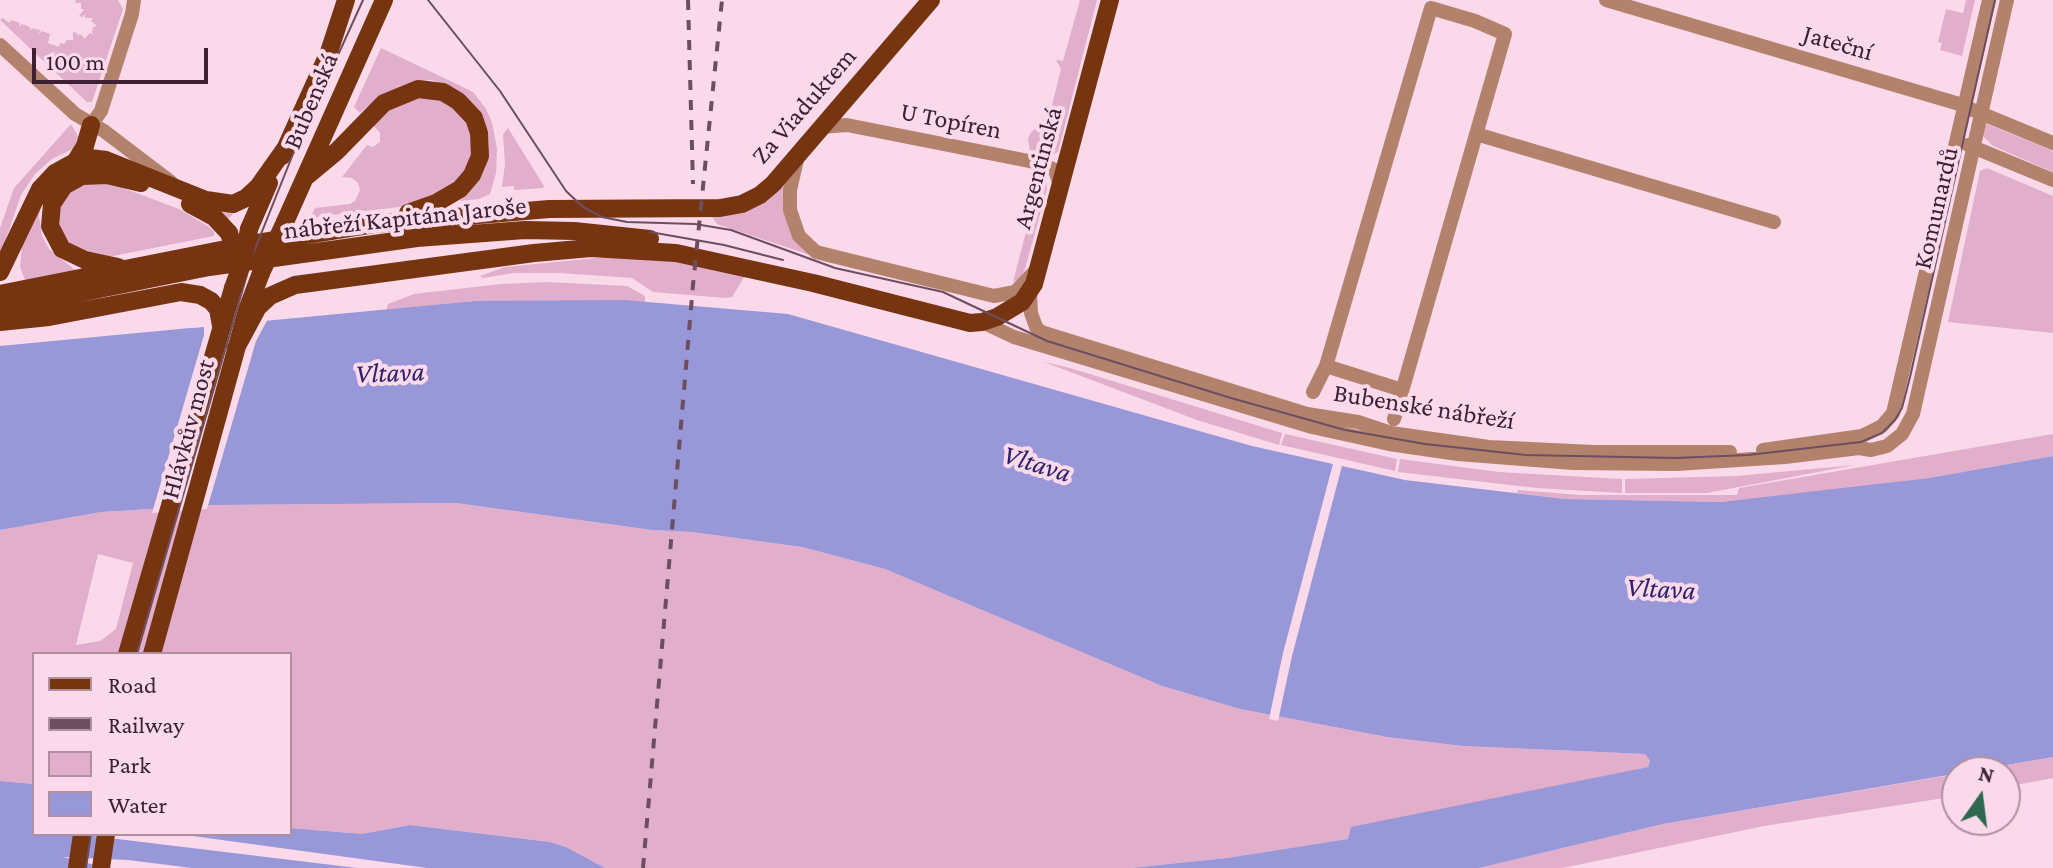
<!DOCTYPE html>
<html>
<head>
<meta charset="utf-8">
<style>
  body { margin:0 }
  #map { position:relative; width:2053px; height:868px; overflow:hidden; background:#fad9ea; font-family:"Crimson Pro",serif }
  canvas { display:block }
  .legend { position:absolute; left:32px; top:652px; width:260px; height:184px; box-sizing:border-box; background:#fad9ea; border:2px solid #af8fa0; margin:0; padding:10px 14px; list-style:none; font-size:24px; color:#3e2032 }
  .legend li { display:flex; align-items:center; gap:16px; height:40px }
  .legend b { width:40px; border:2px solid #af8fa0 }
  .north { position:absolute; left:1941px; top:756px; width:80px; height:80px; box-sizing:border-box; background:#fad9ea; border:2px solid #af8fa0; border-radius:50%; rotate:14deg; font-size:22px; font-weight:700; line-height:32px; text-align:center; color:#3e2032 }
  .north::after { content:''; display:block; margin:auto; width:28px; height:36px; background:#2f6851; clip-path:polygon(50% 0,100% 100%,50% 72%,0 100%) }
  .scale { position:absolute; left:32px; top:48px; width:176px; height:36px; box-sizing:border-box; border:4px solid #3e2032; border-top:0; padding-left:10px; font-size:24px; line-height:28px; white-space:nowrap; color:#3e2032; -webkit-text-stroke:6px #fad9ea; paint-order:stroke }
</style>
</head>
<body>
<div id="map">
<canvas width="2053" height="868"></canvas>
<ul class="legend">
<li><b style="height:10px;background:#773411"></b>Road</li>
<li><b style="height:10px;background:#6d4e60"></b>Railway</li>
<li><b style="height:22px;background:#e1afcb"></b>Park</li>
<li><b style="height:22px;background:#9897d8"></b>Water</li>
</ul>
<div class="north">N</div>
<div class="scale">100 m</div>
</div>
<script>
const context = document.querySelector('canvas').getContext('2d');
context.lineJoin = 'round';
function fill(path, color) { context.fillStyle = color; context.fill(path, 'evenodd'); }
const shape = rows => new Path2D(rows.map(r => 'M' + r).join(''));
function stroke(path, color, width, dash) { context.strokeStyle = color; context.lineWidth = width; context.lineCap = dash ? 'butt' : 'round'; context.setLineDash(dash || []); context.stroke(path); }
function write(font, color, halo, rows, align = 'center') {
  context.font = font + ' "Crimson Pro",serif'; context.lineWidth = 8; context.setLineDash([]); context.textBaseline = 'middle'; context.strokeStyle = halo; context.fillStyle = color; for (const [text, x, y, turn = 0] of rows) {
    context.save(); context.translate(x, y); context.rotate((+turn || 0) * Math.PI / 180); context.textAlign = isNaN(turn) ? turn : align; if (halo) context.strokeText(text, 0, 0); context.fillText(text, 0, 0); context.restore();
  }
}
fill(shape([
  [76,0,118,0,123,9,92,102,87,102,0,20,3,18,9,23,11,20,20,23,19,27,22,24,30,27,30,31,32,28,40,30,39,34,42,31,50,34,48,43,59,47,60,43,64,44,67,40,73,40,73,32,77,33,78,37,79,34,83,36,84,39,90,33,94,35,92,32,93,27,97,26,91,21,93,18,85,18,85,14,83,17,79,16,84,9,81,9,81,3,75,3],
  [1080,0,1097,0,1058,152,1046,158,1040,152,1030,150,1028,139,1030,134,1050,113,1061,69,1056,60,1063,61],
  [1966,0,1975,0,1962,56,1940,50,1942,43,1938,42,1946,9,1963,13],
  [381,48,465,88,474,93,486,109,492,122,497,149,496,173,490,194,479,199,460,201,482,175,489,144,482,115,464,94,445,84,431,80,413,82,377,99,360,113,354,107],
  [413,98,437,98,461,113,470,128,472,156,464,174,446,189,407,206,310,218,315,208,350,204,355,201,360,190,358,183,352,178,342,177,367,145,373,147,380,142,380,133,373,125,391,109],
  [71,124,79,138,75,148,52,159,35,174,21,195,0,256,0,228,14,188],
  [1987,124,2053,151,2053,172,1993,146,1981,134,1983,126],
  [508,128,544,186,543,188,514,190,514,186,502,187,505,164,503,134],
  [99,162,113,165,209,205,233,211,233,214,228,219,208,207,120,169,99,164,80,167,59,177,50,186,42,200,39,216,42,236,49,249,75,270,25,280,20,267,22,246,36,206,48,185,70,168],
  [1987,168,2053,196,2053,333,1948,322,1980,171],
  [1041,173,1046,175,1047,189,1025,269,1020,278,1013,282],
  [87,183,110,183,179,209,206,225,214,231,214,236,113,256,101,256,78,249,68,241,59,227,58,219,62,202,72,190],
  [781,186,786,187,813,256,717,224,710,214],
  [607,257,678,261,746,274,732,297,725,298,653,292,632,278,559,273,513,273,483,278,480,276,505,267],
  [547,282,627,286,645,296,645,302,475,301,386,310,388,304,414,294,501,284],
  [1044,362,1070,368,1282,433,1279,445,1197,420],
  [1285,434,1397,459,1395,471,1281,445],
  [2053,434,2053,456,1929,478,1802,494,1721,502,1565,499,1517,493,1518,490,1580,495,1737,495,1739,488],
  [1400,459,1499,472,1622,479,1622,493,1536,488,1398,472],
  [1855,465,1707,493,1625,493,1625,479,1736,476],
  [456,503,652,530,692,532,802,547,885,569,1162,686,1240,709,1387,737,1463,746,1645,754,1650,761,1648,767,1525,793,1349,839,1227,858,1130,868,605,868,566,847,550,842,410,825,362,834,290,828,290,654,34,654,34,784,0,781,0,530,101,512,214,505],
  [98,554,133,563,116,629,100,641,76,645],
  [2053,757,2053,778,2005,787,2005,772,1966,772],
  [1957,774,1957,796,1764,826,1563,868,1479,868,1663,824]
]), '#e1afcb');
fill(shape([
  [624,300,788,314,1252,446,1405,480,1565,499,1721,502,1929,478,2053,456,2053,757,1663,824,1479,868,1130,868,1227,858,1348,839,1351,827,1648,767,1650,761,1645,754,1463,746,1387,737,1240,709,1162,686,885,569,802,547,692,532,652,530,456,503,214,505,101,512,0,530,0,346,475,301],
  [0,781,34,784,34,834,76,834,357,868,192,868,128,860,63,857,107,868,0,868],
  [410,825,550,842,566,847,605,868,427,868,178,834,290,834,290,828,362,834]
]), '#9897d8');
fill(shape([
  [329,311,268,319,256,341,207,509,152,513,204,335,204,327,192,328,192,325],
  [1334,460,1343,462,1292,656,1278,721,1269,719,1283,653]
]), '#fad9ea');
stroke(shape([
  [1606,0,1956,103,2053,143],
  [0,45,75,114,104,131,171,182],
  [91,125,101,111,132,14,134,0],
  [821,127,847,125,1039,163,1055,170,1060,185],
  [1476,134,1774,222],
  [1968,145,2053,180],
  [797,160,790,190,790,210,799,236,816,252,994,296,1015,292,1034,272],
  [1030,293,1031,313,1036,327,1041,332,1307,414,1358,422,1391,433,1489,447,1593,452,1730,452],
  [982,322,1014,337,1312,427,1389,444,1458,454,1573,463,1676,464,1785,457,1859,448,1871,450,1887,446,1902,434,1913,414,2007,0],
  [1326,366,1402,390],
  [1313,392,1326,366,1431,8,1475,21,1505,34,1394,419],
  [1763,450,1862,436,1882,426,1893,413,1989,0]
]), '#b3826c', 14);
stroke(shape([
  [282,156,329,52,346,0],
  [75,162,85,146,91,125],
  [307,176,337,151,384,103,418,89,443,92,458,101,474,118,479,133,480,156,472,175,460,189,436,203,408,213],
  [190,204,214,217,229,233],
  [285,222,384,0],
  [249,229,269,183],
  [118,267,85,260,62,249,50,226,52,204,64,186,82,176,107,175,141,183],
  [0,272,40,189,55,173,75,162,90,158,106,160,206,200,233,204,246,198,258,187,287,146],
  [0,294,251,244,374,224,549,209,720,208,742,204,760,195,773,184,931,0],
  [0,309,209,267,417,238,525,230,574,231,650,239],
  [0,322,49,317,181,292,200,295,211,301,218,309,221,326],
  [236,348,258,307,270,296,295,285,534,253,591,248,676,253,813,283,970,323,982,322,997,317,1022,302,1034,284,1110,0],
  [127,654,233,288],
  [152,654,247,310,261,273],
  [77,868,82,834],
  [101,868,106,834]
]), '#773411', 18);
stroke(shape([
  [428,0,500,91,566,191,583,207,602,217,627,222,695,224,731,230,835,268,943,292,1047,341,1231,398,1345,430,1425,444,1526,455,1675,458,1748,455,1861,442,1882,433,1895,420,1902,408,1910,377,1995,0],
  [650,232,724,245,783,260],
  [137,654,253,254,293,154,363,0],
  [86,868,91,834]
]), '#6d4e60', 2);
stroke(shape([
  [688,0,693,184],
  [643,868,693,285,722,0]
]), '#6d4e60', 4, [10, 10]);
stroke(shape([
  [229,233,234,248,234,265],
  [261,273,285,222],
  [233,288,243,261,249,229]
]), '#773411', 18);
write('26px', '#3e2032', '#fad9ea', [
  ["Jateční",1838,43,16],
  ["Bubenská",311,101,-67],
  ["Za Viaduktem",804,106,-49],
  ["U Topíren",951,121,11],
  ["Argentinská",1038,168,-75],
  ["Komunardů",1936,208,-77],
  ["nábřeží Kapitána Jaroše",405,218,-6],
  ["Bubenské nábřeží",1424,407,9],
  ["Hlávkův most",188,429,-75]
]);
write('italic 28px', '#2d206b', '#fad9ea', [
  ["Vltava",390,373,-2],
  ["Vltava",1037,464,17],
  ["Vltava",1661,589,3]
]);
</script>
</body>
</html>
